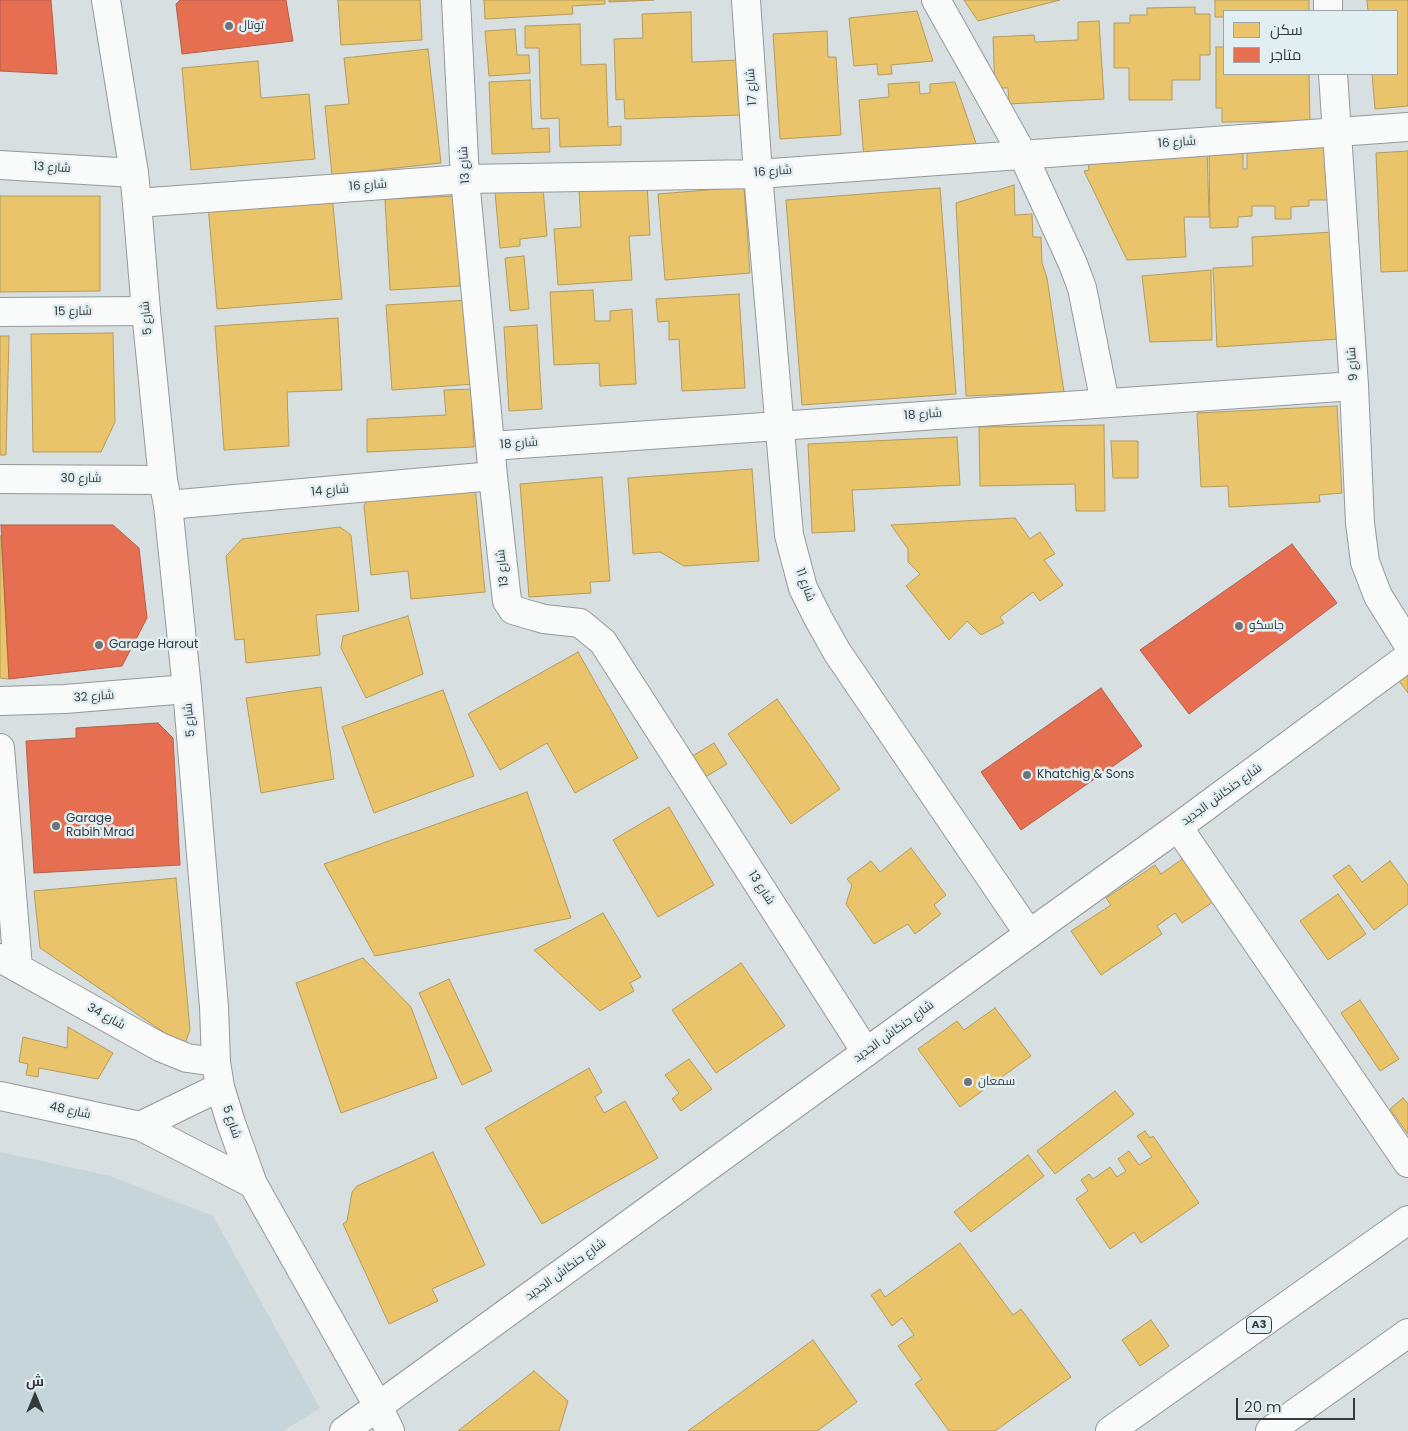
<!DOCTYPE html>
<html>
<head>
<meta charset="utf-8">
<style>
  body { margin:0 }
  #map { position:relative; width:1408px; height:1431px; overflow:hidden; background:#d8dfe1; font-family:Poppins,Cairo,sans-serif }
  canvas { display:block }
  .legend { position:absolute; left:1223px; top:10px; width:175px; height:65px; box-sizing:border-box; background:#e1eef2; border:1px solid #9ca6a9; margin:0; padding:6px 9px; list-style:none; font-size:15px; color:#353a3c }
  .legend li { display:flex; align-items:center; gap:10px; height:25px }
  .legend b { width:25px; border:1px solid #9ca6a9 }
  .north { position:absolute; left:10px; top:1371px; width:50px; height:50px; -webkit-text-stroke:4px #e1eef2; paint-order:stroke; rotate:0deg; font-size:14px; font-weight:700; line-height:20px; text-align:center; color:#353a3c }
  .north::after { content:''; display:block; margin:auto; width:18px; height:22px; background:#353a3c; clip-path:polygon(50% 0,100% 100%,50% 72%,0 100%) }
  .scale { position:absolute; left:1236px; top:1398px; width:119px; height:22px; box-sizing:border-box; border:2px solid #353a3c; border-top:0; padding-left:6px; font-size:15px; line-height:18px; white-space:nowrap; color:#353a3c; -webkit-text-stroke:4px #e1eef2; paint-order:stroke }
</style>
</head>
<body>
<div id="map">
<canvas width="1408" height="1431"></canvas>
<ul class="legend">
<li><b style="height:14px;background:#e9c46a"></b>سكن</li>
<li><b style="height:14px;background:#e76f51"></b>متاجر</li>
</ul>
<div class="north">ش</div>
<div class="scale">20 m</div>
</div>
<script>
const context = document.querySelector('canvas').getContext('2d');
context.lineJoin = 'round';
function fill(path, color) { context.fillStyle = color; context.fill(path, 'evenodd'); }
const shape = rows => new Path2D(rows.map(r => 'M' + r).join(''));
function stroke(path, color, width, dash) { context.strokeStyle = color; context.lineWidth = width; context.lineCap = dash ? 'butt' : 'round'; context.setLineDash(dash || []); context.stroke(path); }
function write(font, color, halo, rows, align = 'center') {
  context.font = font + ' Poppins,Cairo,sans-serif'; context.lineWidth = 5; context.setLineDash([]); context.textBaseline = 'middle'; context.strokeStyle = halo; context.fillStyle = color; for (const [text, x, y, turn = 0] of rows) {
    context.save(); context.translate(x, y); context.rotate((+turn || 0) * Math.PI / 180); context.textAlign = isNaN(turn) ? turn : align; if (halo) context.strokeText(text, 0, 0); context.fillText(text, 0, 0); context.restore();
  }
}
fill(shape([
  [0,1152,110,1176,213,1216,320,1408,283,1431,0,1431]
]), '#c6d5d9');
const homes = shape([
  [338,0,420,0,422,40,341,45,338,0],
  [484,0,605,0,605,4,572,6,573,14,485,19,484,0],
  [609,0,654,0,609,2,609,0],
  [964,0,1060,0,978,21,964,0],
  [1215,0,1309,0,1309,11,1224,11,1224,17,1215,17,1215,0],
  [1367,0,1408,0,1408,106,1375,109,1372,74,1397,74,1397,11,1368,11,1367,0],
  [1195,7,1195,14,1210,14,1210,55,1200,55,1200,80,1172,80,1172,100,1129,100,1129,68,1114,68,1114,23,1130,23,1130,15,1147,15,1147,8,1195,7],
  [917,11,933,61,891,65,892,74,878,75,877,64,854,66,849,18,917,11],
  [691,12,692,62,739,60,741,115,625,119,624,99,616,100,614,39,643,38,642,14,691,12],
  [1099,21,1104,99,1009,104,1008,88,995,88,993,37,1034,35,1035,42,1078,40,1078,22,1099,21],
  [580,24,581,65,606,64,608,127,621,126,621,145,560,147,559,118,541,119,539,48,525,48,525,26,580,24],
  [515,29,517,55,529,55,530,73,489,76,485,31,515,29],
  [827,31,828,57,836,57,841,135,780,139,773,34,827,31],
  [1216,47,1224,47,1224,74,1309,74,1310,121,1222,122,1222,108,1216,108,1216,47],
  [428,49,441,163,332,175,325,106,349,104,344,58,428,49],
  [258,61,261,98,309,94,315,159,191,170,182,68,258,61],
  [530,80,532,129,549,128,550,152,492,154,489,82,530,80],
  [919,82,920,94,930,93,930,84,955,82,978,149,864,158,859,100,889,97,888,84,919,82],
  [1332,141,1333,200,1309,200,1309,206,1291,207,1291,219,1275,219,1275,206,1252,206,1252,216,1238,217,1238,227,1210,228,1209,145,1243,145,1243,169,1247,169,1247,143,1332,141],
  [1207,146,1209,217,1184,217,1186,257,1127,260,1084,171,1089,170,1087,153,1207,146],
  [1408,151,1408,271,1381,272,1376,153,1408,151],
  [647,184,650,235,629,236,632,280,558,285,554,229,581,227,579,188,647,184],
  [1014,185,1015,215,1032,214,1033,237,1041,237,1042,263,1047,278,1064,392,966,396,956,203,1014,185],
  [744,187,750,273,665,280,658,194,744,187],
  [543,188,547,236,520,239,520,246,500,248,495,192,543,188],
  [940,188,956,394,802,405,786,200,940,188],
  [332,195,342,299,217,309,208,205,332,195],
  [0,196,100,196,100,291,0,292,0,196],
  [456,196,460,286,390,290,385,199,456,196],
  [1333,232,1339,339,1217,347,1213,268,1253,266,1252,237,1333,232],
  [524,256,529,309,510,311,505,258,524,256],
  [1211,270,1212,340,1150,342,1142,276,1211,270],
  [593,290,595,321,610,321,610,311,632,309,636,384,600,386,599,363,554,365,550,292,593,290],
  [739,294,745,388,682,391,679,339,669,340,669,321,658,322,656,299,739,294],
  [468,300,474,384,392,390,386,305,468,300],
  [338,318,342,390,287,392,289,446,224,450,215,326,338,318],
  [537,325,542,409,509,411,504,327,537,325],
  [113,333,115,422,101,452,33,452,31,334,113,333],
  [0,336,9,336,6,455,0,455,0,336],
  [471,389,474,447,367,452,367,419,446,415,444,390,471,389],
  [1337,406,1342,493,1319,495,1320,502,1229,507,1228,486,1201,487,1197,413,1337,406],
  [1104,425,1105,511,1076,511,1075,484,980,486,979,427,1104,425],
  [957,437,960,485,852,490,855,531,812,533,808,444,957,437],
  [1111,441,1138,441,1138,478,1113,478,1111,441],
  [752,469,759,561,684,566,660,552,633,554,628,478,752,469],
  [602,477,610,581,590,582,591,593,529,597,520,484,602,477],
  [475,486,485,592,411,599,408,571,371,575,364,506,369,496,475,486],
  [1015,518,1030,539,1040,532,1055,554,1044,560,1063,585,1040,601,1033,592,1000,617,1004,623,981,635,967,621,949,640,906,586,920,574,908,562,908,549,891,525,1015,518],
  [340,527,351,535,359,611,316,615,320,655,246,663,244,639,235,640,226,556,242,539,340,527],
  [0,536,1,536,9,679,0,678,0,536],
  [408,616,423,674,366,698,341,648,343,636,408,616],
  [578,652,638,758,575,793,547,743,500,770,468,714,578,652],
  [1408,670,1408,693,1397,678,1408,670],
  [321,687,334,779,261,793,246,698,321,687],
  [443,690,474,776,374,813,342,727,443,690],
  [777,699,840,789,791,824,728,734,777,699],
  [714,743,727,764,702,779,689,758,714,743],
  [527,792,571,918,375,956,324,864,527,792],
  [669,807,714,885,658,917,613,840,669,807],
  [911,848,946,895,934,905,941,914,915,934,908,924,874,944,846,904,852,885,847,879,871,861,880,872,911,848],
  [1184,858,1213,902,1182,923,1175,913,1157,926,1162,934,1101,975,1071,931,1111,905,1106,898,1155,865,1161,874,1184,858],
  [1390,861,1408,885,1408,904,1374,930,1333,876,1349,865,1362,882,1390,861],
  [176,878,190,1030,184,1046,40,948,34,891,176,878],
  [1338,894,1366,934,1328,960,1300,921,1338,894],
  [603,913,641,977,630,983,634,991,600,1011,534,950,603,913],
  [363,958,411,1007,437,1078,341,1113,296,983,363,958],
  [741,963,785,1026,716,1073,672,1010,741,963],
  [449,979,492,1071,462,1085,419,993,449,979],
  [1360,1000,1399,1059,1380,1071,1341,1013,1360,1000],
  [995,1008,1031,1056,960,1107,918,1049,957,1021,964,1030,995,1008],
  [68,1027,113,1053,98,1079,39,1068,38,1077,26,1075,28,1064,19,1062,23,1037,67,1048,68,1027],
  [689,1059,712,1089,681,1111,672,1099,679,1093,665,1075,689,1059],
  [589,1068,602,1092,595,1097,604,1113,625,1101,658,1158,542,1224,485,1128,589,1068],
  [1115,1091,1134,1114,1055,1174,1037,1151,1115,1091],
  [1403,1098,1408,1104,1408,1134,1390,1109,1403,1098],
  [1145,1131,1150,1138,1153,1136,1199,1203,1141,1243,1134,1232,1110,1249,1076,1199,1088,1191,1081,1180,1089,1174,1093,1179,1110,1167,1117,1177,1126,1171,1118,1159,1129,1151,1139,1165,1152,1157,1137,1136,1145,1131],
  [433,1152,485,1265,432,1289,438,1301,389,1324,343,1224,347,1221,352,1192,357,1186,433,1152],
  [1028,1155,1044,1176,971,1232,954,1212,1028,1155],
  [960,1243,1013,1315,1021,1309,1071,1377,995,1431,949,1431,915,1384,922,1379,898,1346,914,1335,902,1318,892,1326,871,1295,880,1289,885,1297,960,1243],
  [1151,1320,1169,1346,1140,1366,1122,1340,1151,1320],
  [813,1340,857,1402,817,1431,688,1431,813,1340],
  [534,1371,568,1401,559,1431,458,1431,534,1371]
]);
fill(homes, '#e9c46a');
stroke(homes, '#b39b5c', 1);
const shops = shape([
  [0,0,51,0,57,74,0,71,0,0],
  [180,0,286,0,293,41,182,54,176,4,180,0],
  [1,525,113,525,139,548,147,618,122,666,9,679,1,525],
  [1292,544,1337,603,1189,714,1140,650,1292,544],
  [1101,688,1142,746,1021,830,981,772,1101,688],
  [158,723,173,738,180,865,34,873,26,741,76,738,76,728,158,723]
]);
fill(shops, '#e76f51');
stroke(shops, '#b25f4b', 1);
const street = shape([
  [456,0,465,179,493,476,507,601,513,610,523,613,544,619,580,623,603,642,866,1052],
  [746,0,758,174,789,535,803,588,818,618,837,652,1029,934],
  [936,0,1023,155,1073,264,1082,288,1105,403],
  [0,165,134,173],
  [137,203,465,179,758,174,1408,127],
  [0,312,146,311],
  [491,446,1354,386],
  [0,479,163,480],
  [168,505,493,476],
  [0,701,65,699,187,689],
  [0,748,18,968],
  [0,958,160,1047,187,1058,216,1062]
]);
const secondary = shape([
  [106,0,134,173,137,203,146,311,163,480,168,505,187,689,214,1007,216,1062,220,1087,231,1123,253,1184,378,1406,390,1431],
  [1328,0,1328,11],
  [1333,74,1354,386,1360,523,1365,562,1378,596,1408,644],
  [1178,827,1408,1163],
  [0,1096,140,1126,253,1184],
  [140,1126,220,1087],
  [344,1431,1029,934,1178,827,1408,657]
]);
const highway = shape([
  [1110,1431,1408,1220],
  [1270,1431,1408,1333]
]);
stroke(street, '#94999a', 30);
stroke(secondary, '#94999a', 30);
stroke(highway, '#94999a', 30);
stroke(street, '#f9fafa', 28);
stroke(secondary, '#f9fafa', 28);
stroke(highway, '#f9fafa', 28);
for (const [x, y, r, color] of [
  [229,26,5,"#6e7476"],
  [1239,626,5,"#6e7476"],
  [99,645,5,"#6e7476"],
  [1027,775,5,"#6e7476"],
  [56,826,5,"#6e7476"],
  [968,1082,5,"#6e7476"]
]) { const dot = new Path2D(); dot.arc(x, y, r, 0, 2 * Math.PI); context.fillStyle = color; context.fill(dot); stroke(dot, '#e1eef2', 2); }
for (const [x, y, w] of [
  [1259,1325,25]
]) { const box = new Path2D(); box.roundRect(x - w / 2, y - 8.5, w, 17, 4); context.fillStyle = '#e1eef2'; context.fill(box); stroke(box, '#353a3c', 1); }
write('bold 11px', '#353a3c', null, [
  ["A3",1259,1325]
]);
write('12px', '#353a3c', '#e1eef2', [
  ["توتال",239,26],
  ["جاسكو",1249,626],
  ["Garage Harout",109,645],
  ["Khatchig & Sons",1037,775],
  ["Garage",66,819],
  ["Rabih Mrad",66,833],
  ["سمعان",978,1082]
], 'left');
write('12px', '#353a3c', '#e1eef2', [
  ["شارع 17",752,87,-94],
  ["شارع 16",1177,143,-4],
  ["شارع 13",465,165,-94],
  ["شارع 13",52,168,3],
  ["شارع 16",773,172,-4],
  ["شارع 16",368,186,-4],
  ["شارع 15",73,312,-1],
  ["شارع 5",147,318,-95],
  ["شارع 9",1353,364,-94],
  ["شارع 18",923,415,-4],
  ["شارع 18",519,444,-4],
  ["شارع 30",81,479],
  ["شارع 14",330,491,-5],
  ["شارع 13",503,568,-96],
  ["شارع 11",805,585,70],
  ["شارع 32",94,697,-4],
  ["شارع 5",190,720,-95],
  ["شارع حنكاش الجديد",1222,795,-36],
  ["شارع 13",761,888,57],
  ["شارع 34",106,1017,29],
  ["شارع حنكاش الجديد",894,1032,-36],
  ["شارع 48",70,1111,12],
  ["شارع 5",231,1122,71],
  ["شارع حنكاش الجديد",566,1270,-36]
]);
</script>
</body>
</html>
